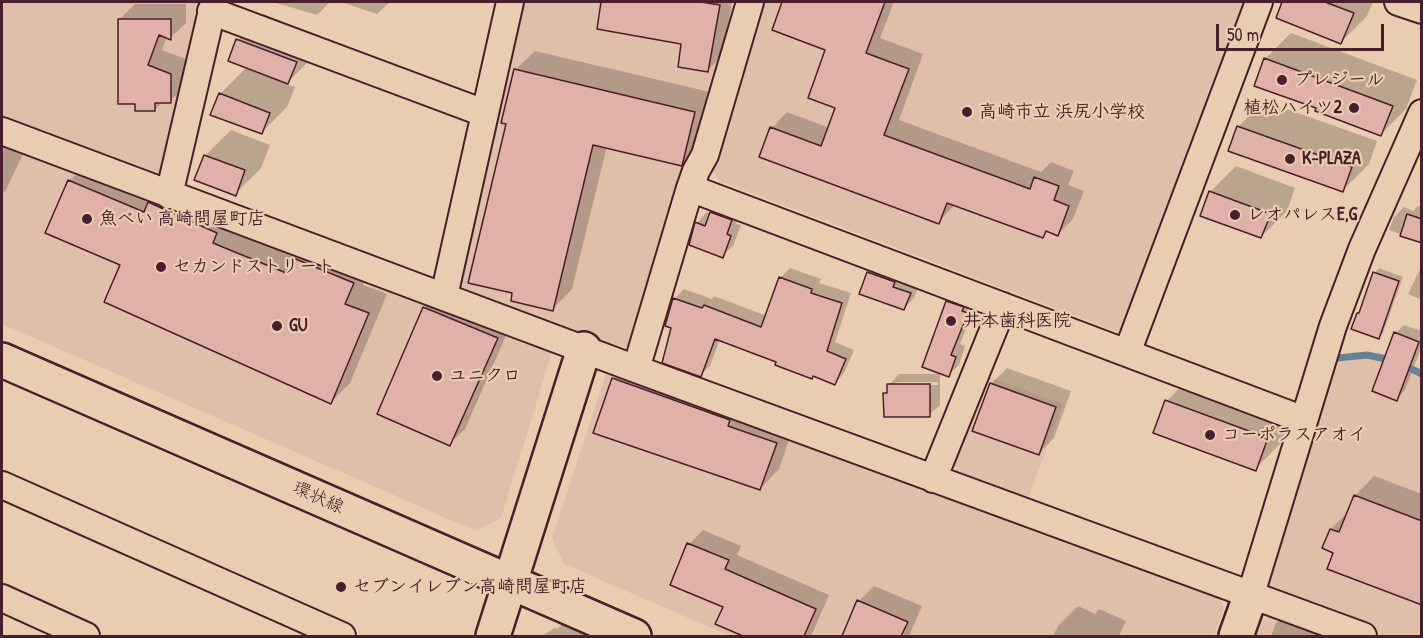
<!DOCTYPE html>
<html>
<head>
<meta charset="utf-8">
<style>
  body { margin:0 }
  #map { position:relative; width:1423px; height:638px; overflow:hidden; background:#eacdb1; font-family:"Patrick Hand",sans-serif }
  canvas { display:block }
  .frame { position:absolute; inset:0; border:3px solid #4a1f2b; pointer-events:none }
  .scale { position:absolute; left:1216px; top:24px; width:168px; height:27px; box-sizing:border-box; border:3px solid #4a1f2b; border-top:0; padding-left:8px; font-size:18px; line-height:21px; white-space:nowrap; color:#4a1f2b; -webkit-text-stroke:4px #eacdb1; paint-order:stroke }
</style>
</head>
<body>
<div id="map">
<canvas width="1423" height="638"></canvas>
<div class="frame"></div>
<div class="scale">50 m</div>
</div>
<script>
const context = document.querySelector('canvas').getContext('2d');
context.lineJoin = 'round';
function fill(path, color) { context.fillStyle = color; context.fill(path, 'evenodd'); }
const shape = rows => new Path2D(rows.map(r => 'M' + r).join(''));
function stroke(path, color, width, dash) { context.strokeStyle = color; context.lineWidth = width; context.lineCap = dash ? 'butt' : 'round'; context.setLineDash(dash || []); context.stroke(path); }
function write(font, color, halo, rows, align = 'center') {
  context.font = font + ' "Patrick Hand","Klee One",sans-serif'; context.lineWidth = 4.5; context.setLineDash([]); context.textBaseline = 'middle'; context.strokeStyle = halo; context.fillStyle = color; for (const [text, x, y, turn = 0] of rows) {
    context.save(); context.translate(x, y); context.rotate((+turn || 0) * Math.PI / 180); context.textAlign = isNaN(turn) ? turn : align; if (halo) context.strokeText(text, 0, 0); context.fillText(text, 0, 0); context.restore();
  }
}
fill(shape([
  [2,2,203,2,165,172,158,176,2,118],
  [520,2,724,2,735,10,633,355,465,294,457,280],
  [761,2,1246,2,1124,331,1118,332,719,181,712,171],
  [2,142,553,349,501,518,476,531,2,324],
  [1369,358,1389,363,1421,377,1421,636,1386,636,1268,592,1267,581,1335,362],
  [608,367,1217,593,1224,608,1214,636,730,636,564,564,552,539],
  [986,376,1063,404,1027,502,959,476,953,464],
  [1273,616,1326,636,1255,636,1260,621]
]), '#e1beaa');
fill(shape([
  [273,2,330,2,317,15],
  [341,2,390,2,377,14],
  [603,2,732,2,723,55,708,70,683,42,598,27],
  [784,2,894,2,880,38,923,54,899,120,1041,172,1051,162,1074,171,1068,185,1084,191,1073,219,1058,234,1048,231,1043,236,955,204,939,222,772,128,787,112,830,128,837,107,827,49,774,29],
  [1284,2,1373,2,1367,16,1341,42,1278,17],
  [135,4,186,4,186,23,170,38,167,37,162,50,186,59,186,86,170,101,163,101,155,110,119,20],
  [263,14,321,36,314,56,286,84,295,87,287,107,261,133,220,94,247,67,238,40],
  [1291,33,1417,80,1406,109,1380,135,1318,108,1265,59],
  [535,51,714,93,701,144,682,164,607,146,572,289,553,309,508,123,515,70],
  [1264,101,1377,141,1369,164,1343,190,1230,150,1239,126],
  [2,128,29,141,6,190,2,194],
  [231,130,270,145,261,168,235,194,205,156],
  [88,162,372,264,363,285,387,294,350,383,331,402,122,265,69,181],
  [1236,166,1295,188,1287,211,1261,237,1210,192],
  [722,202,742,210,736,224,741,225,733,246,722,256,697,223,707,212,711,214],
  [1418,206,1422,207,1422,242,1389,230,1394,217,1404,207,1413,211],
  [879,262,920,283,914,298,904,308,861,293,869,273],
  [1422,265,1422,300,1408,294],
  [790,268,821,279,819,283,851,293,835,342,854,350,844,373,835,383,815,374,811,378,778,361,720,339,710,366,700,375,672,327,674,299,684,289,712,299,714,296,767,316,780,278],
  [1379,268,1403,277,1383,333,1379,338,1375,273],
  [958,291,977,302,960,344,965,346,959,365,948,375,948,302],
  [440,292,512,322,465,429,449,444,425,308],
  [1404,325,1422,331,1422,346,1405,390,1396,399,1396,333],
  [633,360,795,423,779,469,760,489,613,379],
  [1007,368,1071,391,1054,438,1038,454,991,384],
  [899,374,940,374,940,405,929,415,885,393,889,390,889,385],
  [896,382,938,382,938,385,893,385],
  [1192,375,1293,412,1281,443,1255,469,1167,401],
  [1374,476,1422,494,1422,603,1335,552,1331,529,1348,512,1355,496],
  [703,530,741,546,737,555,829,595,811,636,747,636,717,624,725,606,672,585,689,544],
  [874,586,922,606,909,636,844,636,859,601],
  [1078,606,1095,614,1099,609,1126,621,1119,636,1053,636,1058,626],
  [1292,608,1343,636,1271,636,1276,623],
  [562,624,590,636,542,636,554,628,557,629]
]), '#0003');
stroke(shape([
  [1338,358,1367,355,1391,360],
  [1401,364,1422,374]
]), '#678393', 7);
const building = shape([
  [601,2,701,2,720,5,708,72,678,67,681,44,597,29,601,2],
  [782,2,885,2,866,53,909,69,884,135,1030,189,1034,177,1059,186,1054,200,1069,206,1058,236,1046,231,1043,238,947,203,939,224,759,157,770,127,821,146,835,108,808,98,825,50,772,30,782,2],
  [1282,2,1325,2,1354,13,1341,44,1276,18,1282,2],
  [118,19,171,19,171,40,159,35,148,65,171,74,171,103,155,103,155,111,135,111,135,104,118,104,118,19],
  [236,39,297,62,288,84,228,61,236,39],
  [1264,58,1393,106,1381,136,1315,111,1316,108,1254,86,1264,58],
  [514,69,695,112,682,166,593,145,553,311,511,301,512,293,468,283,506,124,501,123,514,69],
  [219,93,270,113,262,134,210,115,219,93],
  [1237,126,1352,167,1343,192,1228,151,1237,126],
  [204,155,245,170,236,196,194,180,204,155],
  [68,180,144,212,148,202,217,233,213,243,286,273,293,258,354,283,345,304,369,313,331,404,104,302,120,265,45,233,68,180],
  [1209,191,1271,214,1261,238,1200,216,1209,191],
  [710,212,732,220,727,234,731,236,723,258,689,245,695,222,705,226,710,212],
  [1407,214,1422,219,1422,243,1400,236,1407,214],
  [867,272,895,282,893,287,911,293,904,310,859,294,867,272],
  [1373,272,1399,281,1379,339,1351,329,1357,313,1359,313,1373,272],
  [779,277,812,289,811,293,842,303,827,351,846,359,835,385,813,376,812,379,775,365,776,362,715,339,701,377,662,363,671,328,665,326,673,298,702,308,704,305,761,327,779,277],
  [946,301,964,307,962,311,968,313,951,355,956,357,949,377,922,367,946,301],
  [423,307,498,338,450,446,377,414,423,307],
  [1394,332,1419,342,1397,401,1372,391,1394,332],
  [612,378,730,420,728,426,777,443,760,490,593,433,612,378],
  [990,383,1056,407,1039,455,972,431,990,383],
  [887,384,930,384,930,417,884,417,883,393,887,393,887,384],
  [1165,400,1268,438,1256,471,1153,433,1165,400],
  [1354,495,1422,521,1422,605,1327,569,1333,553,1322,548,1330,529,1339,532,1354,495],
  [687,543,729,560,725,569,816,609,804,636,743,636,715,624,723,607,670,585,687,543],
  [857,600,908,622,901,636,842,636,857,600]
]);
fill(building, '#e0b1a9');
stroke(building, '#4a1f2b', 1.5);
const street = shape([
  [1398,2,1422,10],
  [211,11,484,113],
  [2,131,636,369,1363,636],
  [690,188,1304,420],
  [169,195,214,2],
  [444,296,510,2],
  [1127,353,1259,2],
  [636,369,690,188,696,171,705,155,750,2],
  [933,479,1003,306],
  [2,485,342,636],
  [1251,594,1333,326,1362,249,1422,113],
  [2,598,86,636]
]);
const secondary = shape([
  [2,360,634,636],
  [493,636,584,349],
  [1236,636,1251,594]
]);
stroke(street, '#4a1f2b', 30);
stroke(secondary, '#4a1f2b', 38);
stroke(street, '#eacdb1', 26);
stroke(secondary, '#eacdb1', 33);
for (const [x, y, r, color] of [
  [1282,80,6,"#4a1f2b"],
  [1354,108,6,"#4a1f2b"],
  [967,112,6,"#4a1f2b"],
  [1290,159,6,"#4a1f2b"],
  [1235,215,6,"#4a1f2b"],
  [87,219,6,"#4a1f2b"],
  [161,267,6,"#4a1f2b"],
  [951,321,6,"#4a1f2b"],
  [277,326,6,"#4a1f2b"],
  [437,376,6,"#4a1f2b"],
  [1210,435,6,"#4a1f2b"],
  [341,587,6,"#4a1f2b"]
]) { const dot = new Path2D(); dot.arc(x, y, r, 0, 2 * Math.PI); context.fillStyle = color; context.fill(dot); stroke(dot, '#eacdb1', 2); }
write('bold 18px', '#4a1f2b', '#eacdb1', [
  ["プレジール",1294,80],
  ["植松ハイツ2",1342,108,"right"],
  ["高崎市立 浜尻小学校",979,112],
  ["K-PLAZA",1302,159],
  ["レオパレスE,G",1247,215],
  ["魚べい 高崎問屋町店",99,219],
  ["セカンドストリート",173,267],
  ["井本歯科医院",963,321],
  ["GU",289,326],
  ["ユニクロ",449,376],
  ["コーポラスアオイ",1222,435],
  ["セブンイレブン高崎問屋町店",353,587]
], 'left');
write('18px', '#4a1f2b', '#eacdb1', [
  ["環状線",318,498,24]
]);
</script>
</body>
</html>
